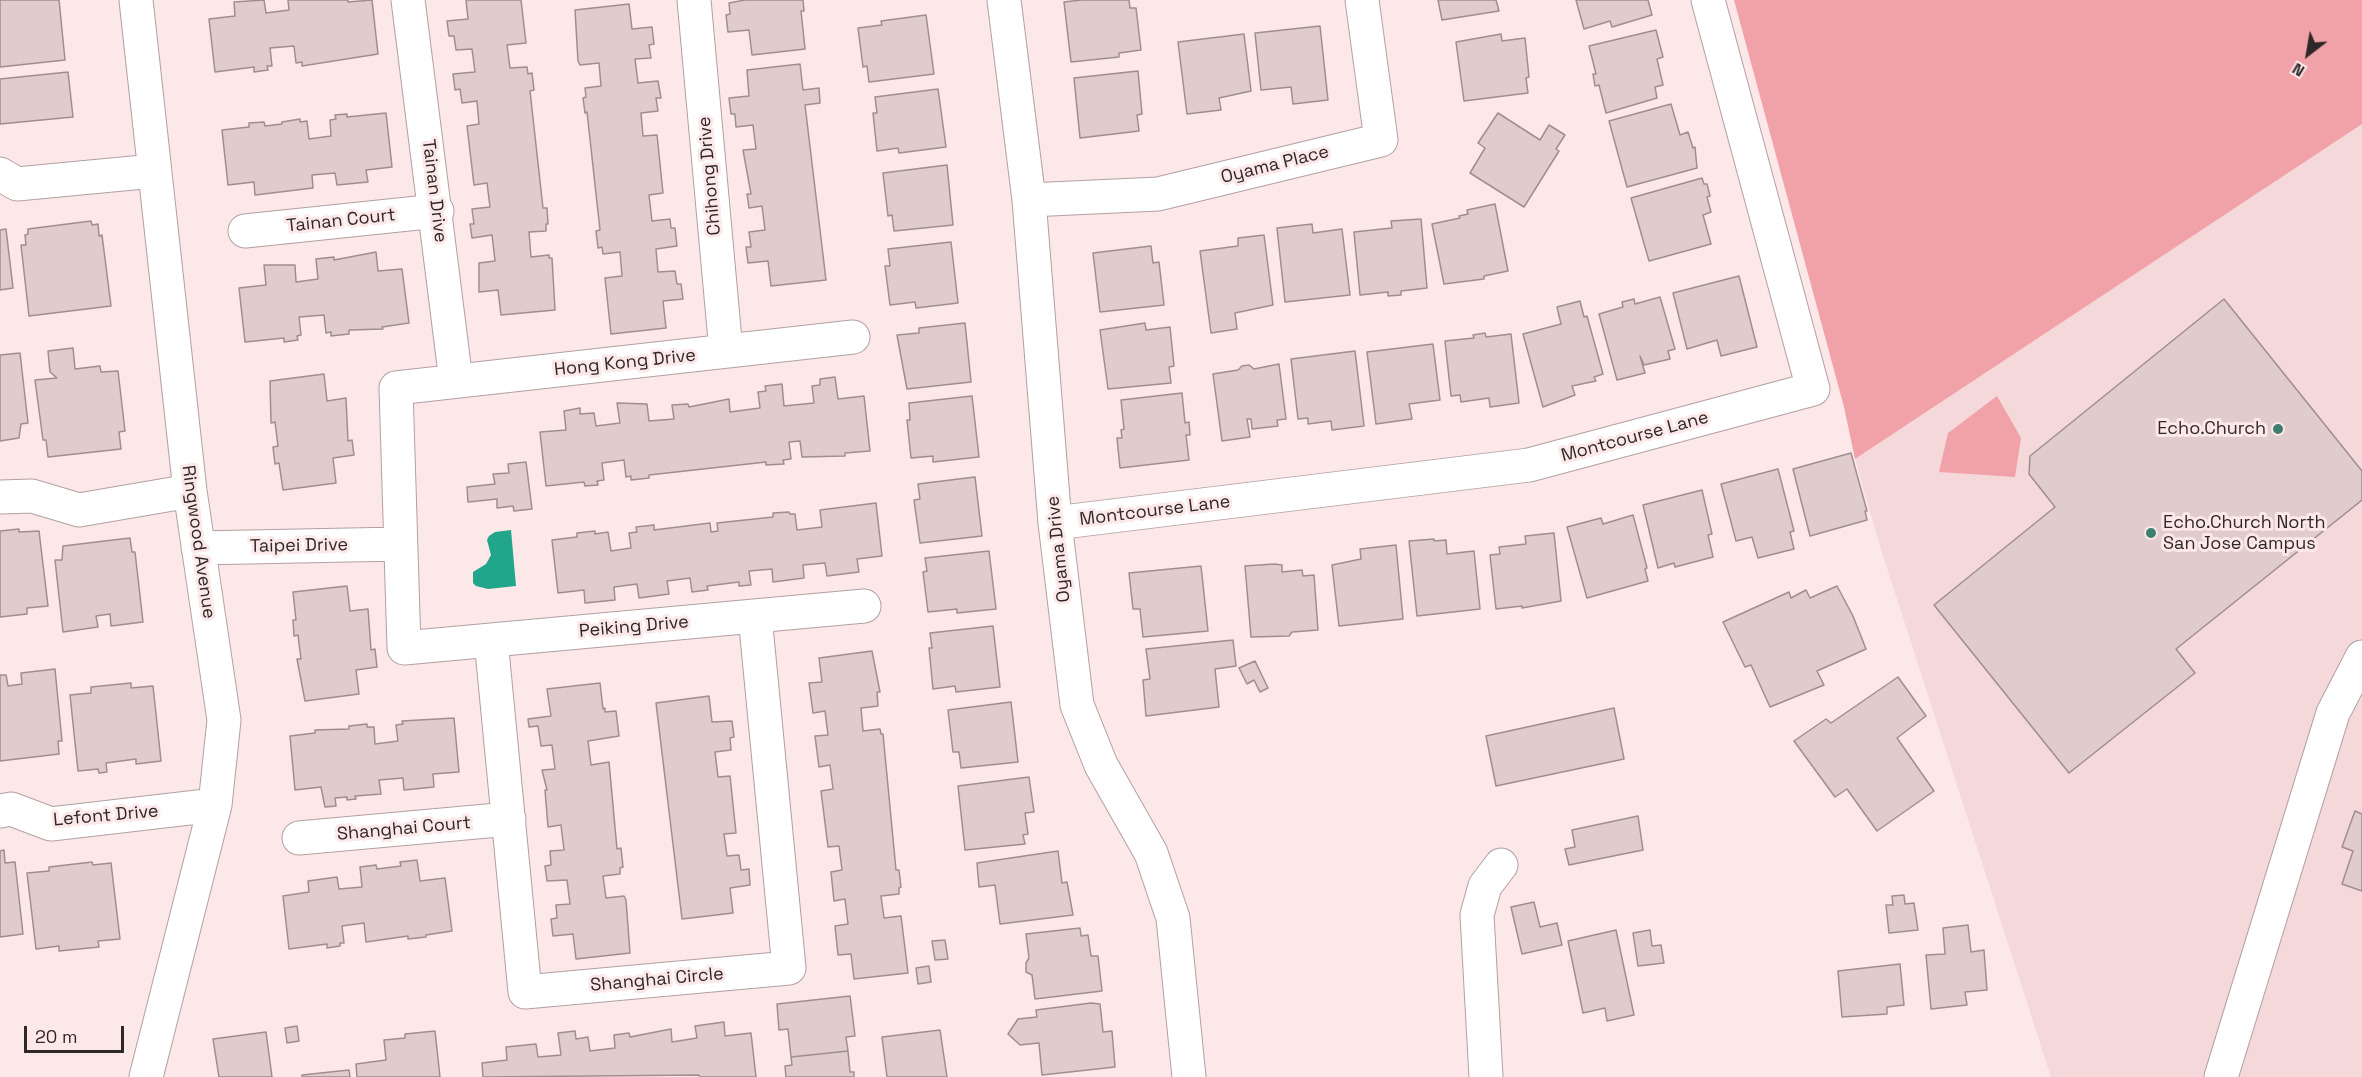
<!DOCTYPE html>
<html>
<head>
<meta charset="utf-8">
<style>
  body { margin:0 }
  #map { position:relative; width:2362px; height:1077px; overflow:hidden; background:#fce7e9; font-family:"Space Grotesk",sans-serif }
  canvas { display:block }
  .north { position:absolute; left:2278px; top:24px; width:60px; height:60px; -webkit-text-stroke:4px #fce7e9; paint-order:stroke; rotate:211deg; font-size:16px; font-weight:700; line-height:24px; text-align:center; color:#2e2727 }
  .north::after { content:''; display:block; margin:auto; width:21px; height:27px; background:#2e2727; clip-path:polygon(50% 0,100% 100%,50% 72%,0 100%) }
  .scale { position:absolute; left:24px; top:1026px; width:100px; height:27px; box-sizing:border-box; border:3px solid #2e2727; border-top:0; padding-left:8px; font-size:18px; line-height:21px; white-space:nowrap; color:#2e2727; -webkit-text-stroke:4px #fce7e9; paint-order:stroke }
</style>
</head>
<body>
<div id="map">
<canvas width="2362" height="1077"></canvas>
<div class="north">N</div>
<div class="scale">20 m</div>
</div>
<script>
const context = document.querySelector('canvas').getContext('2d');
context.lineJoin = 'round';
function fill(path, color) { context.fillStyle = color; context.fill(path, 'evenodd'); }
const shape = rows => new Path2D(rows.map(r => 'M' + r).join(''));
function stroke(path, color, width, dash) { context.strokeStyle = color; context.lineWidth = width; context.lineCap = dash ? 'butt' : 'round'; context.setLineDash(dash || []); context.stroke(path); }
function write(font, color, halo, rows, align = 'center') {
  context.font = font + ' "Space Grotesk",sans-serif'; context.lineWidth = 6; context.setLineDash([]); context.textBaseline = 'middle'; context.strokeStyle = halo; context.fillStyle = color; for (const [text, x, y, turn = 0] of rows) {
    context.save(); context.translate(x, y); context.rotate((+turn || 0) * Math.PI / 180); context.textAlign = isNaN(turn) ? turn : align; if (halo) context.strokeText(text, 0, 0); context.fillText(text, 0, 0); context.restore();
  }
}
fill(shape([
  [2362,123,2362,1077,2051,1077,1879,543,1855,459]
]), '#f5d9da');
fill(shape([
  [1734,0,2362,0,2362,124,1855,459,1844,407],
  [1997,396,2021,438,2015,477,1939,472,1948,433]
]), '#f1a2a9');
fill(shape([
  [511,530,516,586,488,589,476,586,473,583,473,572,486,564,491,555,487,540,489,536,495,532]
]), '#21a68b');
const building = shape([
  [0,0,59,0,65,60,0,67,0,0],
  [264,0,266,13,289,10,288,0,348,0,348,2,372,0,378,54,302,66,302,62,296,63,294,46,270,48,272,66,267,66,268,70,254,72,254,67,215,72,209,19,235,16,234,2,264,0],
  [466,0,521,0,526,43,507,45,510,68,527,67,528,74,532,73,534,90,530,91,543,208,547,208,548,224,546,224,546,231,529,232,531,257,549,255,549,258,552,258,555,310,501,315,498,290,479,292,479,263,495,261,492,235,472,238,470,224,474,224,472,209,490,207,487,183,474,185,467,126,479,124,477,101,462,103,460,89,455,90,453,74,475,72,472,49,456,50,454,36,449,36,447,21,468,19,466,0],
  [745,0,803,0,804,11,801,11,805,49,752,55,749,30,728,32,726,15,730,14,729,3,745,0],
  [1081,0,1129,0,1130,8,1136,8,1141,50,1119,53,1119,57,1071,62,1064,2,1081,0],
  [1438,0,1496,0,1499,11,1442,20,1438,0],
  [1576,0,1648,0,1652,15,1612,27,1610,21,1584,29,1576,0],
  [629,4,632,29,652,27,654,44,649,45,651,58,635,59,638,83,658,81,661,98,656,98,658,111,641,113,643,136,657,135,663,193,649,195,652,221,670,219,671,228,675,228,677,246,656,249,658,272,675,271,677,284,681,284,683,299,663,301,666,328,611,334,605,278,622,276,620,252,603,254,602,247,598,248,596,231,600,230,587,112,585,113,583,98,586,97,585,88,601,86,599,63,580,65,578,61,575,10,629,4],
  [926,15,934,74,869,82,867,66,863,67,858,28,882,25,881,21,926,15],
  [1320,26,1328,100,1293,104,1291,87,1261,90,1255,33,1320,26],
  [1656,30,1663,57,1657,59,1663,85,1655,87,1657,98,1606,113,1599,85,1595,86,1593,74,1596,74,1589,46,1656,30],
  [1244,34,1251,91,1219,98,1221,110,1187,114,1178,42,1244,34],
  [1501,34,1502,41,1525,38,1529,77,1526,78,1528,93,1464,101,1456,42,1501,34],
  [800,64,803,90,819,88,820,103,805,105,826,280,771,286,768,261,748,263,746,247,751,247,749,232,765,230,762,206,749,208,747,194,751,194,743,150,756,149,753,125,736,127,735,114,731,114,729,98,749,96,747,70,800,64],
  [1138,71,1142,114,1137,115,1139,131,1080,138,1074,78,1138,71],
  [68,72,73,117,0,124,0,79,68,72],
  [938,89,946,147,899,153,898,148,877,151,873,113,877,113,875,97,938,89],
  [1671,104,1680,135,1688,132,1693,148,1695,147,1697,168,1627,187,1609,121,1671,104],
  [386,113,392,167,366,170,368,182,337,185,335,173,312,175,313,188,255,195,254,182,228,185,222,130,249,127,249,123,264,122,265,126,282,124,282,122,300,119,300,122,307,121,309,139,331,136,330,120,336,119,335,115,347,114,347,117,386,113],
  [1498,113,1540,140,1549,125,1565,135,1556,149,1559,151,1524,207,1470,173,1485,148,1478,143,1498,113],
  [947,165,953,225,894,231,892,215,888,216,883,173,947,165],
  [1702,178,1704,184,1707,184,1710,196,1707,197,1711,212,1703,215,1711,244,1649,261,1631,198,1702,178],
  [1495,204,1508,271,1484,276,1484,279,1444,284,1432,224,1460,218,1459,216,1468,214,1467,210,1495,204],
  [1421,219,1427,288,1401,291,1401,295,1388,296,1388,292,1360,295,1354,232,1392,228,1391,221,1421,219],
  [91,221,92,225,98,224,99,236,102,235,111,306,29,316,21,245,26,245,25,235,28,234,28,229,91,221],
  [1312,224,1313,233,1342,229,1350,295,1285,302,1277,228,1312,224],
  [6,229,13,288,0,290,0,230,6,229],
  [1264,235,1273,305,1235,313,1237,329,1211,333,1200,251,1238,246,1238,238,1264,235],
  [951,242,958,303,916,308,915,302,890,305,885,266,890,266,888,249,951,242],
  [1151,246,1153,263,1159,262,1164,305,1100,312,1093,253,1151,246],
  [376,252,378,271,402,269,409,323,382,327,383,329,349,330,349,334,331,336,331,332,326,333,324,315,299,317,301,335,297,336,298,340,284,342,284,338,245,342,239,288,266,285,264,265,295,265,296,282,318,279,316,259,334,257,334,260,376,252],
  [1739,276,1757,347,1721,356,1717,340,1687,349,1673,293,1739,276],
  [1660,297,1675,349,1668,351,1670,359,1644,365,1640,356,1645,373,1617,380,1599,314,1623,307,1622,302,1634,299,1635,304,1660,297],
  [2224,299,2362,471,2362,500,2176,649,2195,673,2069,773,1934,605,2055,507,2029,474,2030,456,2224,299],
  [1580,301,1584,317,1587,316,1603,374,1594,377,1596,381,1572,386,1575,395,1543,407,1523,334,1561,324,1557,307,1580,301],
  [965,323,971,382,907,389,897,335,919,333,919,328,965,323],
  [1145,323,1146,330,1170,327,1174,366,1169,367,1171,383,1108,389,1100,330,1145,323],
  [1485,333,1486,337,1511,334,1519,403,1490,407,1489,398,1461,402,1460,395,1451,396,1445,341,1474,338,1473,335,1485,333],
  [1433,344,1440,400,1409,404,1412,419,1376,424,1367,352,1433,344],
  [73,348,75,369,100,366,101,372,118,371,125,431,119,432,121,449,48,457,46,440,43,440,35,380,57,378,50,372,48,351,73,348],
  [1355,351,1364,426,1332,430,1331,421,1308,424,1308,418,1298,419,1291,359,1355,351],
  [20,353,28,423,21,424,19,438,0,441,0,355,20,353],
  [1279,364,1286,419,1277,420,1278,426,1252,429,1251,419,1247,419,1250,437,1222,441,1213,374,1238,370,1242,366,1249,365,1254,369,1279,364],
  [324,374,327,401,346,398,348,441,352,440,354,455,333,458,336,483,283,490,279,463,275,464,273,447,278,446,275,422,271,423,270,381,324,374],
  [835,377,838,399,864,396,870,451,845,453,845,456,802,457,800,441,789,442,791,459,783,460,784,464,766,465,766,462,649,475,649,478,631,480,631,476,626,477,624,460,602,463,604,480,597,481,598,485,585,486,584,482,546,486,540,432,566,430,564,411,580,408,580,414,594,413,596,426,620,423,617,403,647,404,649,421,674,419,672,405,688,404,689,407,729,399,730,412,760,408,758,392,766,391,765,386,782,384,784,406,814,403,812,386,820,385,820,379,835,377],
  [1182,393,1185,423,1189,422,1190,435,1186,435,1189,460,1120,468,1117,438,1122,438,1121,430,1124,429,1121,400,1182,393],
  [972,396,979,457,933,462,933,456,911,458,907,420,910,420,909,403,972,396],
  [1851,453,1867,511,1865,511,1867,520,1810,536,1793,469,1851,453],
  [526,462,532,509,514,511,513,506,497,508,497,499,468,502,467,487,495,484,493,474,509,473,508,464,526,462],
  [1778,469,1794,531,1790,532,1794,549,1758,558,1752,537,1736,541,1721,484,1778,469],
  [975,477,982,536,920,543,914,500,920,499,918,484,975,477],
  [1702,490,1712,534,1708,535,1713,557,1675,567,1674,563,1658,568,1643,505,1702,490],
  [876,503,882,556,857,559,859,572,827,576,825,563,803,565,804,578,773,582,772,569,749,571,751,585,739,586,739,582,707,586,708,590,692,592,690,578,667,581,669,594,639,598,637,584,614,587,615,600,585,603,584,590,558,593,552,540,577,537,577,533,595,531,595,534,608,532,611,551,631,548,629,533,637,532,636,527,654,525,654,530,710,523,711,532,718,531,717,523,773,517,773,513,789,512,790,514,795,514,797,530,822,527,820,510,876,503],
  [1633,515,1647,568,1645,569,1648,581,1587,598,1567,527,1601,518,1603,524,1633,515],
  [19,529,19,532,39,531,48,606,27,608,27,614,0,617,0,531,19,529],
  [1554,533,1561,601,1522,608,1522,606,1496,609,1490,555,1500,554,1499,547,1526,544,1525,536,1554,533],
  [130,538,132,552,135,552,143,622,111,626,110,614,96,616,98,627,63,632,55,560,62,560,63,546,130,538],
  [1434,539,1434,541,1446,540,1447,554,1474,551,1480,609,1417,616,1409,541,1434,539],
  [1396,545,1403,619,1339,626,1332,565,1361,559,1360,549,1396,545],
  [989,551,996,609,957,613,957,609,928,612,923,572,927,571,925,558,989,551],
  [1274,564,1282,565,1282,572,1302,570,1303,576,1314,575,1318,630,1292,632,1289,636,1251,637,1245,566,1274,564],
  [1201,566,1208,631,1143,637,1140,609,1133,609,1129,573,1201,566],
  [347,586,350,611,368,609,371,650,375,649,377,667,356,670,359,694,305,701,297,659,301,659,298,635,294,636,293,620,296,620,293,592,347,586],
  [1837,586,1853,616,1866,649,1817,671,1824,685,1770,707,1751,665,1745,667,1723,622,1789,592,1791,598,1806,590,1810,598,1837,586],
  [993,626,1000,687,956,692,955,686,933,689,929,648,932,648,930,633,993,626],
  [1233,640,1236,666,1215,669,1219,707,1146,716,1143,680,1150,679,1146,649,1233,640],
  [872,651,880,692,877,692,878,706,861,708,863,731,880,729,881,734,883,734,896,870,899,870,901,887,899,888,899,894,881,896,884,918,901,916,908,973,854,979,851,954,838,955,835,926,848,924,845,899,834,901,831,872,842,870,839,846,828,847,821,791,833,789,830,765,819,767,815,736,828,735,825,711,813,713,809,683,822,682,819,658,872,651],
  [1255,661,1268,688,1260,692,1254,680,1247,684,1239,668,1255,661],
  [55,669,62,741,58,741,59,754,0,761,0,675,6,675,8,686,22,684,21,673,55,669],
  [1898,677,1926,716,1897,738,1934,791,1877,831,1847,789,1835,797,1794,741,1826,719,1831,723,1898,677],
  [131,683,131,688,153,686,161,761,136,764,136,759,106,763,107,772,99,773,98,769,78,771,70,695,91,693,91,687,131,683],
  [600,683,603,709,605,708,605,712,616,711,619,736,588,741,591,765,609,762,617,849,621,848,623,867,620,868,620,874,603,876,606,898,624,896,626,900,630,953,576,959,573,934,553,936,551,919,557,918,556,905,570,904,567,880,547,881,545,866,551,865,550,851,564,850,561,825,548,827,545,790,547,790,542,770,555,769,552,745,541,746,538,726,529,727,528,719,551,716,547,689,600,683],
  [709,696,712,722,732,721,734,737,730,738,731,750,715,752,718,777,730,776,736,833,724,834,727,856,739,855,741,870,749,869,750,885,730,888,733,913,682,919,656,703,709,696],
  [1011,702,1018,762,961,768,959,752,953,752,948,710,1011,702],
  [1614,708,1624,759,1496,786,1486,736,1614,708],
  [454,718,459,772,433,774,434,787,404,790,403,778,379,780,381,794,355,796,356,799,347,800,347,797,335,798,336,806,325,807,321,787,295,790,290,736,315,733,315,730,349,729,349,726,367,724,367,727,374,727,375,744,398,741,396,725,403,724,402,721,454,718],
  [1029,777,1034,812,1025,813,1028,834,1023,835,1025,844,965,850,958,786,1029,777],
  [2355,811,2362,814,2362,891,2342,884,2353,851,2342,847,2355,811],
  [1638,816,1643,850,1569,865,1565,849,1575,847,1572,830,1638,816],
  [4,850,5,863,15,862,23,934,0,937,0,851,4,850],
  [1058,851,1062,883,1067,882,1073,915,1000,924,995,885,979,887,977,863,1058,851],
  [417,860,420,881,445,878,452,931,426,935,426,937,408,939,408,936,366,942,364,923,342,926,344,943,340,943,340,946,327,948,327,944,289,949,283,896,309,892,308,881,337,877,339,889,362,887,360,867,376,865,377,869,401,866,400,862,417,860],
  [92,862,93,865,111,863,120,939,98,941,99,947,59,951,59,946,36,949,27,873,49,871,49,867,92,862],
  [1904,895,1905,904,1914,903,1918,930,1889,933,1886,905,1893,905,1892,896,1904,895],
  [1534,902,1540,927,1557,923,1562,945,1522,954,1511,907,1534,902],
  [1968,925,1971,952,1984,950,1987,990,1965,992,1967,1005,1931,1009,1926,955,1945,954,1943,928,1968,925],
  [1080,928,1081,936,1088,935,1091,956,1098,956,1102,991,1035,999,1032,975,1026,972,1026,963,1029,958,1026,934,1080,928],
  [1616,930,1634,1015,1607,1021,1605,1008,1583,1013,1568,941,1616,930],
  [1650,930,1652,946,1661,945,1664,963,1638,966,1633,933,1650,930],
  [945,940,948,959,935,960,932,941,945,940],
  [1900,964,1904,1005,1887,1007,1887,1014,1842,1017,1838,971,1900,964],
  [929,966,931,982,918,984,916,968,929,966],
  [850,996,855,1036,846,1037,848,1051,791,1057,788,1029,779,1030,777,1004,850,996],
  [1091,1003,1100,1004,1103,1032,1112,1031,1115,1067,1042,1075,1039,1043,1020,1045,1008,1034,1018,1019,1037,1017,1036,1010,1091,1003],
  [724,1022,725,1036,751,1033,756,1077,700,1077,699,1075,483,1077,482,1063,507,1060,506,1047,536,1044,538,1057,561,1055,558,1033,575,1031,576,1039,588,1037,590,1051,615,1048,614,1035,629,1033,630,1037,671,1029,672,1042,697,1038,695,1026,724,1022],
  [297,1026,299,1041,287,1043,285,1028,297,1026],
  [940,1030,947,1077,887,1077,882,1037,940,1030],
  [435,1031,440,1077,357,1077,356,1064,386,1060,384,1040,405,1038,405,1034,435,1031],
  [266,1032,272,1077,219,1077,213,1039,266,1032],
  [848,1051,850,1072,854,1072,854,1077,786,1077,785,1066,792,1065,791,1057,848,1051],
  [349,1070,350,1077,302,1077,302,1075,349,1070]
]);
fill(building, '#e0cccd');
stroke(building, '#a08e8f', 1.5);
const minor = shape([
  [136,0,190,491,224,720,215,805,146,1077],
  [408,0,456,381],
  [694,0,726,351],
  [1004,0,1029,200,1055,523,1077,705,1101,765,1151,853,1173,918,1189,1077],
  [0,174,17,184,154,171],
  [1029,200,1158,194,1381,140,1362,0],
  [245,231,437,211],
  [853,337,396,388,404,648,864,606],
  [0,497,32,496,79,510,190,491],
  [1055,523,1529,465,1813,389,1708,0],
  [198,548,400,544],
  [491,640,525,992,789,968,755,616],
  [0,811,11,809,51,824,215,805],
  [299,838,509,819],
  [1486,1077,1477,915,1485,886,1501,865],
  [2221,1077,2333,713,2362,657]
]);
stroke(minor, '#b3a0a1', 35);
stroke(minor, '#fff', 33);
for (const [x, y, r, color] of [
  [2278,429,6,"#3d7e6e"],
  [2151,533,6,"#3d7e6e"]
]) { const dot = new Path2D(); dot.arc(x, y, r, 0, 2 * Math.PI); context.fillStyle = color; context.fill(dot); stroke(dot, '#fce7e9', 2); }
write('18px', '#2e2727', '#fce7e9', [
  ["Oyama Place",1275,165,-14],
  ["Chihong Drive",710,176,-95],
  ["Tainan Drive",434,191,83],
  ["Tainan Court",341,221,-6],
  ["Hong Kong Drive",625,363,-6],
  ["Montcourse Lane",1635,437,-15],
  ["Montcourse Lane",1155,511,-7],
  ["Ringwood Avenue",198,542,82],
  ["Taipei Drive",299,546,-1],
  ["Oyama Drive",1059,549,-96],
  ["Peiking Drive",634,627,-5],
  ["Lefont Drive",106,816,-5],
  ["Shanghai Court",404,829,-5],
  ["Shanghai Circle",657,980,-5]
]);
write('18px', '#2e2727', '#fce7e9', [
  ["Echo.Church",2266,429],
  ["Echo.Church North",2163,523,"left"],
  ["San Jose Campus",2163,544,"left"]
], 'right');
</script>
</body>
</html>
